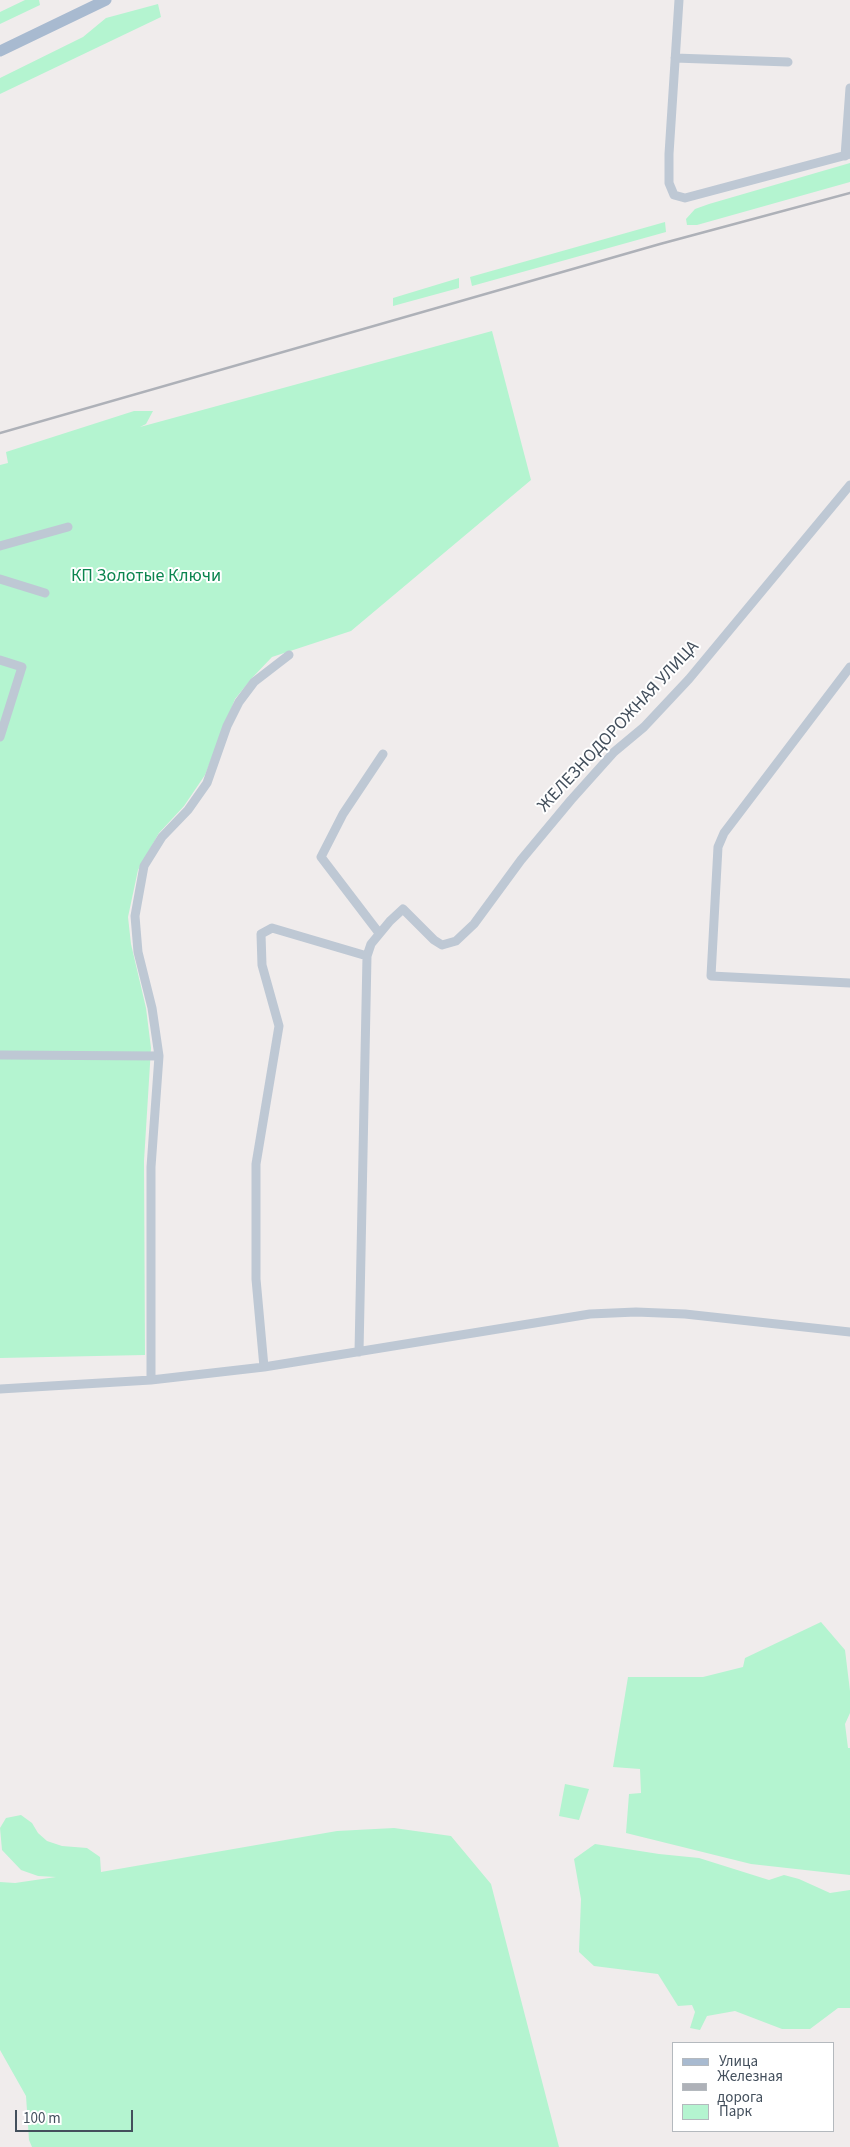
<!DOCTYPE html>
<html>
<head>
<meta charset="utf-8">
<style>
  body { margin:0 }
  #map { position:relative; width:850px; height:2147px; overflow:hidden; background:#f0ecec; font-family:"Source Sans 3",sans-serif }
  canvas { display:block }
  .legend { position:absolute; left:672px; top:2042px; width:162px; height:90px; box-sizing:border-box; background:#fff; border:1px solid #b4b9be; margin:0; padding:6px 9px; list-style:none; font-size:15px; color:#434f5c }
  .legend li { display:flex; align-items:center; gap:10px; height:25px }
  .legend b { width:25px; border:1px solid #b4b9be }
  .scale { position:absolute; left:15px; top:2110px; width:118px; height:22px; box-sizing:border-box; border:2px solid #434f5c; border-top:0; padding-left:6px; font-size:15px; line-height:18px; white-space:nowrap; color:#434f5c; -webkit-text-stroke:4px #fff; paint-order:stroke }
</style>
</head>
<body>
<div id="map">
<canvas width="850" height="2147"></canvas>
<ul class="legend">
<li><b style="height:6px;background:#a8bad0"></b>Улица</li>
<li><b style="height:6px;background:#aeb1b8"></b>Железная дорога</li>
<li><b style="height:14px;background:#b4f4d0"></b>Парк</li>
</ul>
<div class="scale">100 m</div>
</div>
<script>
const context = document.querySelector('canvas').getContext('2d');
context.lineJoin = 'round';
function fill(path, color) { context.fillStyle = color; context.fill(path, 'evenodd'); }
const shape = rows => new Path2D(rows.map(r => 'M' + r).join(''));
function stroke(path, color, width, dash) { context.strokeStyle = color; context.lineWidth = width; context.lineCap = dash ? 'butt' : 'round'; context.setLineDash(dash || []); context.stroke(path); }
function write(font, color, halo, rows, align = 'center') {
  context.font = font + ' "Source Sans 3",sans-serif'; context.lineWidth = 4; context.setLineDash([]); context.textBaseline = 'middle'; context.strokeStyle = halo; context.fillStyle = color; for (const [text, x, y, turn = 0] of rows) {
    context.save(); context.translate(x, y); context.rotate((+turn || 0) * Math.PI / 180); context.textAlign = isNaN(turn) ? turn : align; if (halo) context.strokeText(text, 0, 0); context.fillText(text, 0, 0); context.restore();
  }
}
fill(shape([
  [25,0,39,0,40,5,0,24,0,12],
  [158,4,161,17,0,94,0,78,83,37,106,18],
  [850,163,850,182,697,225,687,225,686,219,695,209,709,204],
  [665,222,666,232,472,286,470,277],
  [459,278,459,288,393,306,393,298],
  [492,331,531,480,351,631,272,657,252,678,235,699,205,775,184,806,159,833,138,870,128,917,131,944,146,1008,151,1048,144,1161,145,1355,0,1358,0,465,8,463,6,452,134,411,153,411,146,424,140,427],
  [821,1622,845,1650,850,1691,850,1713,845,1724,848,1748,850,1748,850,1875,751,1864,626,1833,629,1794,641,1793,640,1769,613,1767,628,1677,703,1677,743,1667,745,1658],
  [565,1784,589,1789,579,1820,559,1816],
  [21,1815,32,1823,38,1833,47,1841,62,1846,87,1848,100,1857,101,1872,337,1831,394,1828,451,1836,491,1884,559,2147,32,2147,29,2140,26,2096,0,2050,0,1882,15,1883,56,1877,38,1876,21,1870,2,1850,0,1828,6,1818],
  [595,1844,659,1854,699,1858,769,1880,784,1875,799,1879,830,1893,850,1890,850,2008,838,2008,810,2029,782,2029,735,2011,707,2016,700,2030,690,2028,695,2012,692,2005,678,2006,658,1974,594,1966,579,1952,581,1899,574,1859]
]), '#b4f4d0');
stroke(shape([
  [679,0,669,154,669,183,674,195,685,198,850,154],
  [675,58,788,62],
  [845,156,850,88],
  [0,546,68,527],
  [0,579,45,593],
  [0,660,22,667,0,737],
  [850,667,724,833,718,847,711,976,850,983],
  [379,933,321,857,343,814,383,754],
  [0,1055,159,1056],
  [359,1352,367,956,371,944,390,921,403,909,434,940,442,945,456,941,474,924,521,860,571,800,614,752,644,727,689,679,850,485],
  [264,1367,256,1279,256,1164,279,1026,262,965,261,934,272,928,367,956],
  [151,1380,151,1167,159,1056,152,1008,138,952,135,916,144,866,162,837,188,810,207,783,227,726,239,702,254,682,289,655],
  [0,1389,151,1380,264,1367,590,1314,636,1312,685,1314,850,1332]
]), '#bec8d4', 9);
stroke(shape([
  [0,51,106,0]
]), '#a8bad0', 11);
stroke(shape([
  [0,433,660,244,850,193]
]), '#aeb1b8', 2.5);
write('18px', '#0b854f', '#fff', [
  ["КП Золотые Ключи",146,577]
]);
write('18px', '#434f5c', '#fff', [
  ["ЖЕЛЕЗНОДОРОЖНАЯ УЛИЦА",619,727,-47]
]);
</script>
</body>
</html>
